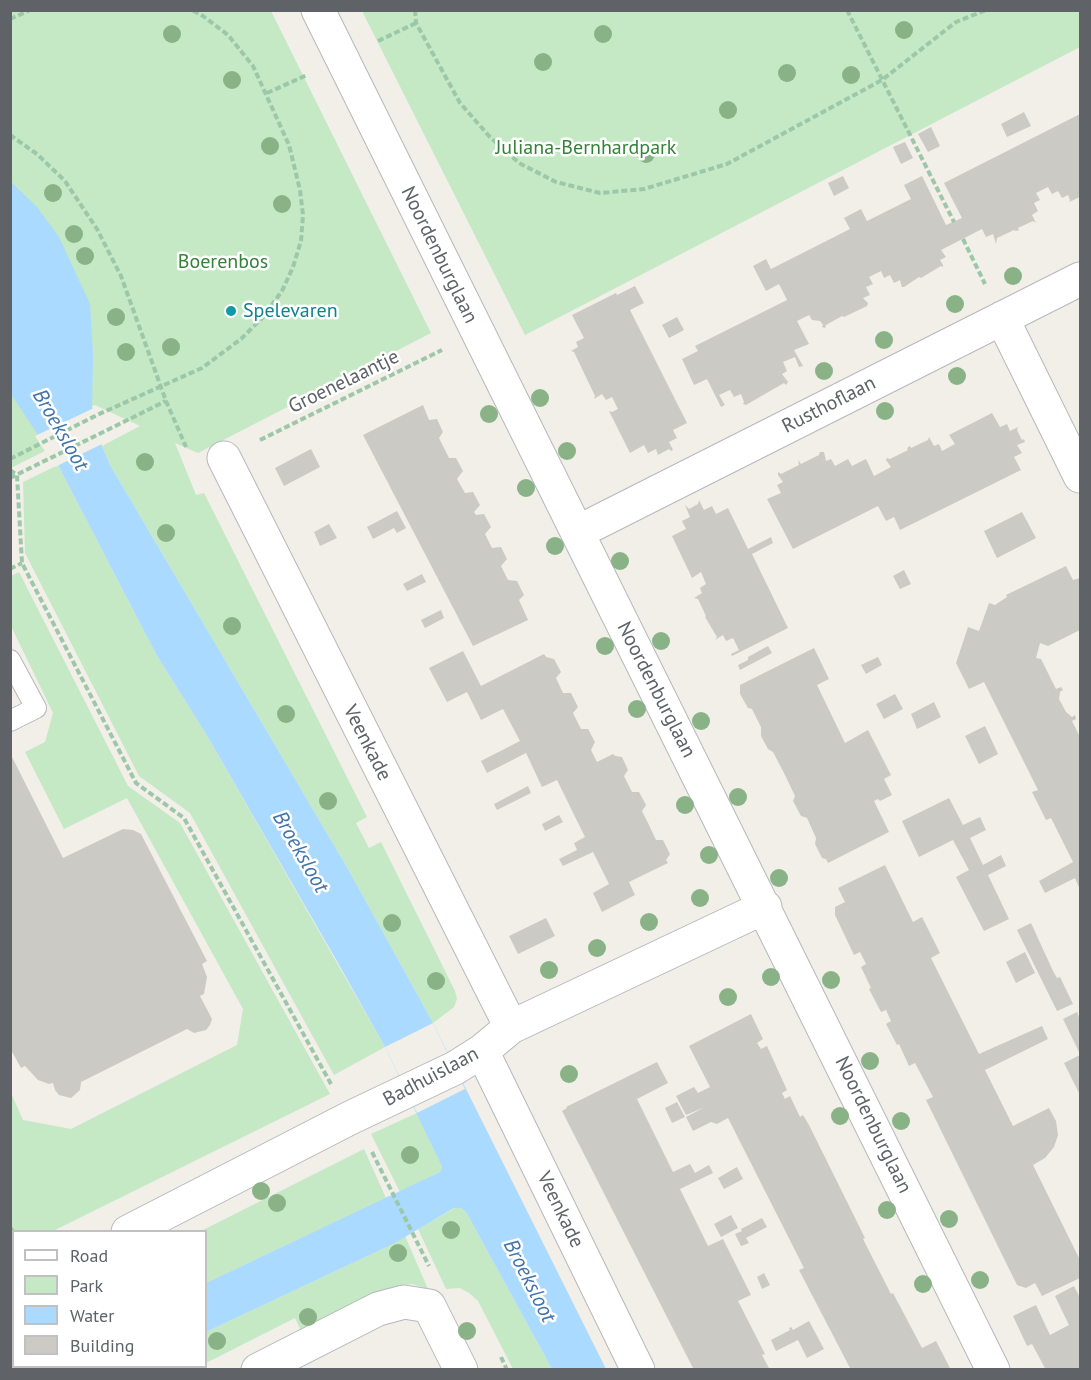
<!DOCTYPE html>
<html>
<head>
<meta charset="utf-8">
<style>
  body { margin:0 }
  #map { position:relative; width:1091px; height:1380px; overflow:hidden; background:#f1efe8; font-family:"PT Sans",sans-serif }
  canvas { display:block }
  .frame { position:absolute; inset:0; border:12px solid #5f6368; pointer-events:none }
  .legend { position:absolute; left:12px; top:1230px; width:195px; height:138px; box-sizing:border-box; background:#fff; border:2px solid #bfc1c3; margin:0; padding:8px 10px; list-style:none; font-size:18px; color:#5f6368 }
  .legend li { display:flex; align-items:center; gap:12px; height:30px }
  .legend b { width:30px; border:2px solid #bfc1c3 }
</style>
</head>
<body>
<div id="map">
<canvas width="1091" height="1380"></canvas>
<div class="frame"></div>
<ul class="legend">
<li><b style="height:8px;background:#fff"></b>Road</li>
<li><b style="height:16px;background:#c5e8c5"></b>Park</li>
<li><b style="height:16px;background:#aadaff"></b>Water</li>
<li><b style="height:16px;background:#cccac5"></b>Building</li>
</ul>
</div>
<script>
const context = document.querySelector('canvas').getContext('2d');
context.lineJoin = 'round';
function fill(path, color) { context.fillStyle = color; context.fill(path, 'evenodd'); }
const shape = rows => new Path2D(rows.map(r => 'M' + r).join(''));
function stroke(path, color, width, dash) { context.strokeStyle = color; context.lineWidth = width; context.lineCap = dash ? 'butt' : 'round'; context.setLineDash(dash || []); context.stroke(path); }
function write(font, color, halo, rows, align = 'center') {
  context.font = font + ' "PT Sans",sans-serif'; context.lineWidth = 5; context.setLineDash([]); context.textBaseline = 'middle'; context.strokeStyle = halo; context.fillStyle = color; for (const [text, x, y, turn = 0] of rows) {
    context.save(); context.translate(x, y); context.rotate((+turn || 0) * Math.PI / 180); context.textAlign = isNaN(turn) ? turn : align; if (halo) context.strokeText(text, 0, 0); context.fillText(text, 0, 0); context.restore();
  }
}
fill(shape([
  [10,11,271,11,431,333,198,453,175,443,196,495,204,493,367,817,356,823,369,848,381,842,455,991,457,999,454,1007,433,1023,348,869,110,465,102,446,140,426,95,405,92,406,11,197],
  [362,11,1080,11,1080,47,525,335],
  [10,318,77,435,11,468,10,468],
  [58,465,156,654,206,734,385,1047,334,1075,190,813,139,776,25,553,23,482],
  [19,572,128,786,180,823,330,1094,53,1231,14,1232,13,1251,11,1253,11,1093,23,1120,71,1129,237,1045,243,1009,127,798,64,829,25,752,45,742,53,713,11,626,11,576],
  [417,1113,442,1167,440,1172,400,1192,371,1134],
  [364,1149,386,1198,206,1283,206,1232,199,1232],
  [455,1208,461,1208,466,1212,552,1369,513,1369,478,1301,469,1293,460,1288,446,1289,418,1229],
  [405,1236,428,1289,412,1284,401,1285,303,1335,295,1318,206,1363,206,1332,393,1244]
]), '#c5e8c5');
fill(shape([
  [10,181,37,207,59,237,90,304,93,355,92,406,102,446,110,465,348,869,433,1023,606,1369,552,1369,466,1212,461,1208,454,1208,393,1244,206,1332,206,1283,440,1172,442,1167,385,1047,338,963,206,734,156,654,58,465,11,394]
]), '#aadaff');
fill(shape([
  [94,408,104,443,55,467,35,436],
  [433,1023,465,1089,417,1113,385,1047]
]), '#f1efe8');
fill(shape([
  [1024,112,1031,126,1007,137,1001,124],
  [1080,114,1080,197,1069,202,1070,200,1068,195,1062,198,1058,191,1052,194,1048,187,1036,193,1040,200,1034,203,1038,211,1032,215,1036,223,1033,221,1018,228,1019,230,1016,231,1014,230,997,238,996,244,993,234,986,237,982,229,941,250,946,257,940,260,943,265,943,267,941,266,921,278,919,277,904,287,902,287,900,280,894,283,890,275,884,278,881,271,869,277,873,284,866,287,870,295,863,298,868,303,867,306,844,317,842,316,826,325,825,328,822,327,823,325,820,321,812,320,809,315,797,321,809,344,794,350,803,366,799,367,795,357,783,362,787,371,782,374,788,382,786,385,784,383,746,405,743,404,744,402,741,394,734,397,730,390,719,395,725,405,721,407,707,379,694,385,682,359,698,351,695,346,787,300,779,284,766,291,753,266,766,259,771,269,850,229,844,218,861,209,867,221,911,199,904,185,922,176,946,225,962,218,944,183],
  [931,127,940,146,928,152,918,134],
  [905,142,913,158,901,164,893,147],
  [843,176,849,188,834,196,828,183],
  [635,286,644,303,630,310,687,423,673,430,677,438,669,442,673,450,671,451,669,449,658,455,656,449,648,453,644,445,630,453,609,411,612,412,618,409,612,397,606,400,602,394,594,399,595,396,574,352,571,351,578,347,576,342,584,338,572,315,616,293,617,295],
  [677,317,684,330,669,338,662,325],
  [423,405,429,420,437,419,443,432,439,438,449,458,456,458,463,471,457,479,465,493,473,492,480,505,474,512,476,515,484,514,491,527,485,534,492,548,501,547,507,559,501,566,508,580,517,581,524,595,519,600,528,620,473,646,363,435],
  [992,413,1000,427,1007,424,1010,431,1018,427,1017,430,1022,440,1024,439,1025,442,1017,445,1022,453,1014,457,1021,470,900,530,894,517,886,521,878,506,793,549,767,499,781,493,777,485,783,482,778,475,778,472,781,474,799,465,798,460,801,464,819,455,820,452,824,452,826,461,831,459,835,466,848,459,852,466,866,459,874,476,891,467,886,460,887,458,890,459,908,450,907,448,910,446,911,448,928,440,929,437,934,446,939,444,942,451,955,444,949,435],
  [311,449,320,467,284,486,275,468],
  [699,500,704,510,712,506,716,514,728,508,748,549,771,537,773,543,752,554,788,628,732,656,731,654,739,650,733,638,726,641,723,635,715,640,717,637,705,617,706,616,698,599,694,598,702,593,700,588,706,584,701,572,692,578,672,536,686,529,682,521,690,517,685,505,689,509,698,504],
  [397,511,406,528,397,533,394,528,373,539,367,527],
  [1022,512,1036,538,997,558,984,531],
  [329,524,337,538,320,546,314,532],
  [1066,566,1073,580,1080,578,1080,630,1048,646,1040,643,1036,658,1041,659,1056,689,1061,687,1063,690,1060,692,1059,699,1066,712,1072,717,1075,715,1076,719,1072,721,1080,737,1080,890,1075,878,1045,893,1039,881,1073,862,1051,818,1046,820,1032,792,1038,790,984,682,969,689,956,663,968,627,979,631,989,603,995,605,1007,597,1006,595],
  [904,570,911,584,900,589,893,576],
  [422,574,426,582,407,591,403,584],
  [441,610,444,618,425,628,421,620],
  [768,646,772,653,740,670,738,665,748,660,748,657],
  [814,648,829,679,817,685,845,743,868,730,891,775,884,779,892,795,880,801,878,799,874,801,889,832,828,863,826,859,822,858,815,844,816,838,807,818,801,816,793,801,795,796,784,773,773,752,768,749,761,736,761,727,752,709,748,708,740,694,740,685],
  [463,651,481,686,544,654,546,657,554,659,561,672,556,678,563,693,571,693,578,707,573,713,581,729,588,729,595,742,591,750,597,762,613,754,615,756,622,757,628,770,624,776,632,792,639,792,646,805,642,811,648,823,656,840,663,840,670,854,666,860,668,863,629,882,635,895,602,912,593,893,609,884,593,852,563,866,559,859,577,850,574,843,585,837,557,780,542,787,526,753,487,773,481,761,520,741,503,709,481,720,467,692,447,702,429,668],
  [878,657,882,665,866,674,861,665],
  [895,694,903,709,884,719,876,704],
  [934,702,941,717,917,729,911,714],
  [985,726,998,754,979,764,965,736],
  [10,753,63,858,123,829,133,830,141,834,207,961,202,964,207,977,204,994,200,996,212,1019,210,1025,206,1030,194,1033,187,1029,81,1082,80,1090,71,1098,59,1095,55,1090,53,1083,49,1084,38,1080,25,1066,21,1068,10,1048],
  [528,786,531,793,497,810,494,804],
  [949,798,963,825,980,817,986,830,970,838,983,865,1001,855,1006,866,988,875,1009,919,984,931,956,877,969,870,953,840,919,857,902,821],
  [559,815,563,822,545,831,542,824],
  [885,865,913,922,922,917,940,953,931,958,979,1054,1042,1026,1048,1039,985,1070,1013,1126,1049,1108,1056,1121,1058,1135,1054,1147,1045,1158,1033,1165,1080,1260,1080,1278,1042,1296,1035,1283,1026,1288,1017,1285,926,1100,933,1097,915,1063,909,1066,899,1044,897,1045,886,1024,891,1021,886,1010,881,1012,869,989,871,988,861,967,866,964,860,952,854,955,835,915,835,907,845,902,838,888],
  [546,918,555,936,518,954,509,936],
  [1031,923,1053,971,1057,978,1060,977,1073,1004,1057,1011,1017,930],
  [1025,952,1035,973,1016,983,1006,962],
  [1077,1012,1080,1020,1080,1054,1063,1019],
  [751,1014,763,1039,757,1043,761,1049,767,1046,787,1090,782,1093,785,1099,790,1096,800,1117,803,1115,809,1125,865,1238,863,1239,891,1294,893,1293,922,1348,936,1341,951,1370,851,1370,799,1270,804,1268,728,1118,717,1124,711,1122,693,1131,686,1117,705,1107,686,1115,676,1096,694,1087,698,1093,710,1087,689,1046],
  [1080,1055,1080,1092,1079,1093,1064,1063],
  [657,1062,668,1083,637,1099,673,1172,690,1164,695,1173,709,1165,713,1173,680,1189,708,1246,723,1239,751,1295,738,1301,765,1354,762,1355,770,1370,694,1370,562,1111,567,1108,566,1107],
  [677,1102,685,1117,672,1123,665,1108],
  [737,1167,743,1179,724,1189,718,1178],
  [731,1215,738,1228,721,1237,714,1224],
  [762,1218,767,1227,746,1238,749,1243,741,1246,735,1234,742,1231,741,1229],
  [764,1273,770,1285,762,1289,757,1277],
  [1074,1286,1080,1298,1080,1370,1046,1370,1032,1344,1027,1346,1013,1316,1036,1305,1050,1335,1069,1325,1055,1296],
  [809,1321,824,1349,807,1358,798,1340,776,1351,771,1340,790,1330,789,1328,791,1327,793,1330]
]), '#cccac5');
const service = shape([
  [10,660,36,708,10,721]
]);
const minor = shape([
  [318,10,993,1370],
  [1002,318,1080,476],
  [224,458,511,1027],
  [578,532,1080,279],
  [482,1051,638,1370],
  [128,1232,350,1118,455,1068,482,1051,511,1027,765,907],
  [10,1291,14,1289],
  [258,1370,378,1309,404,1302,429,1306,461,1370]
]);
stroke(service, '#b5b8bc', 22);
stroke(minor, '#b5b8bc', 35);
stroke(shape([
  [415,10,416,23,460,103,489,136,519,163,556,182,600,193,644,189,727,164,882,80,956,22,986,10],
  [847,10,954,222],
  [10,19,30,10],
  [378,41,416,23],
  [267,93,307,75],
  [10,135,37,154,65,181,97,229,121,276,166,401,186,447],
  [963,239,985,284],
  [260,440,442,350],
  [10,459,97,415,202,368,241,339,263,317,282,291,293,267,301,241,303,215,300,190,289,145,253,66,228,35,203,16,192,10],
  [10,470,17,475,22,563,136,783,184,818,331,1084],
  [10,478,166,401],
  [10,569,22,563],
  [372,1152,429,1266],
  [10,1227,14,1233],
  [501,1357,507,1370]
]), '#9cc7a9', 4, [6, 3]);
stroke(service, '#fff', 20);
stroke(minor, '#fff', 33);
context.fillStyle = '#89b387';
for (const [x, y] of [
  [904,30],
  [172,34],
  [603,34],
  [543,62],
  [787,73],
  [851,75],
  [232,80],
  [728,110],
  [270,146],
  [646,154],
  [53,193],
  [282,204],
  [74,234],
  [85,256],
  [1013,276],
  [955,304],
  [116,317],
  [884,340],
  [171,347],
  [126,352],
  [824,371],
  [957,376],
  [540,398],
  [885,411],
  [489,414],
  [567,451],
  [145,462],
  [526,488],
  [166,533],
  [555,546],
  [620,561],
  [232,626],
  [661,641],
  [605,646],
  [637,709],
  [286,714],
  [701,721],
  [738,797],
  [328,801],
  [685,805],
  [709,855],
  [779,878],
  [700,898],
  [649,922],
  [392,923],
  [597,948],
  [549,970],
  [771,977],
  [831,980],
  [436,981],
  [728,997],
  [870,1061],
  [569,1074],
  [840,1116],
  [901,1121],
  [410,1155],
  [261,1191],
  [277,1203],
  [887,1210],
  [949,1219],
  [451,1230],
  [398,1253],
  [980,1280],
  [923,1284],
  [308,1317],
  [467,1331],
  [217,1341]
]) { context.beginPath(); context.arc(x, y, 9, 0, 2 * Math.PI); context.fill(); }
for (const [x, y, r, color] of [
  [231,311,6,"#0f9aa8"]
]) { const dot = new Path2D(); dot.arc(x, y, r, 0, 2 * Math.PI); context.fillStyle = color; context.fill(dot); stroke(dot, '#fff', 2); }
write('20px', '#348238', '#fff', [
  ["Juliana-Bernhardpark",586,148],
  ["Boerenbos",223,262]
]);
write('20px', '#5f6368', '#fff', [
  ["Noordenburglaan",439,255,64],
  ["Groenelaantje",344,382,-26],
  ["Rusthoflaan",829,405,-27],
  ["Noordenburglaan",656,690,63],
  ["Veenkade",367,743,63],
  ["Badhuislaan",431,1077,-28],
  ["Noordenburglaan",873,1125,64],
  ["Veenkade",560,1210,64]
]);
write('20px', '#0d838f', '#fff', [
  ["Spelevaren",243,311]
], 'left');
write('italic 21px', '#4174aa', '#fff', [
  ["Broeksloot",60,430,60],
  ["Broeksloot",300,852,60],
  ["Broeksloot",529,1281,63]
]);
</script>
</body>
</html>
